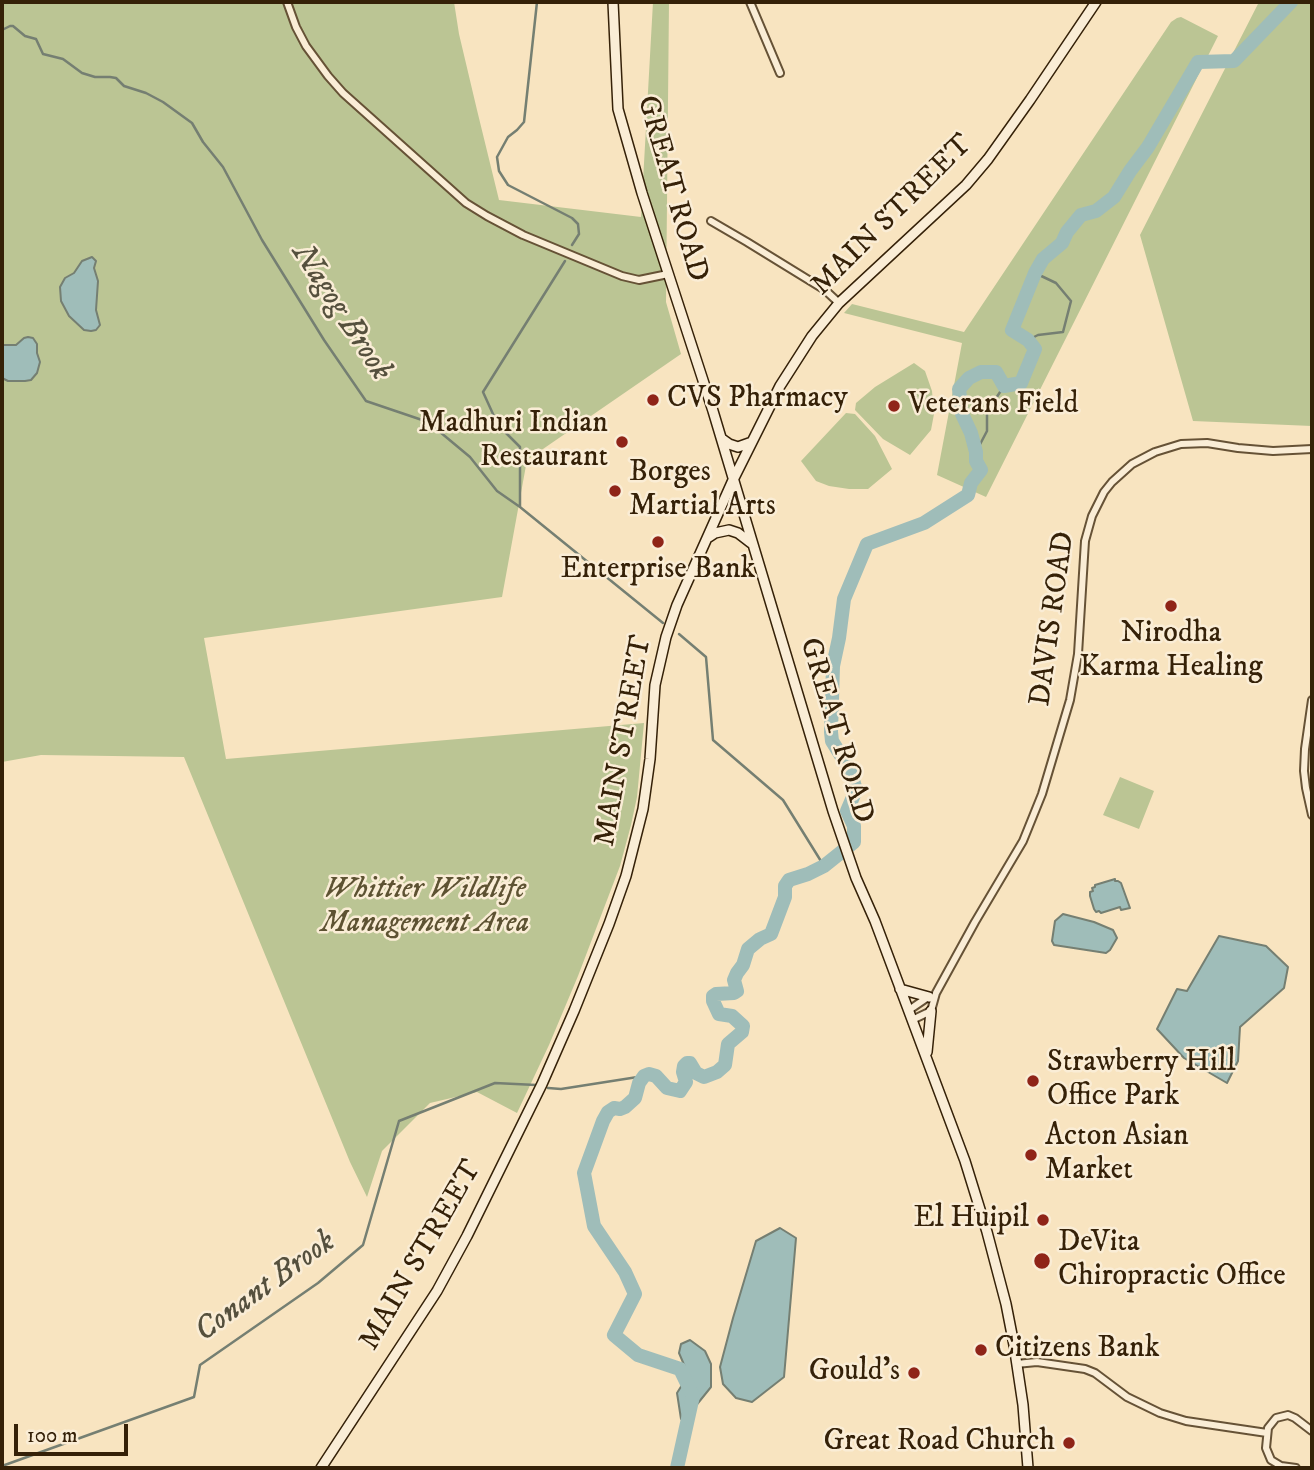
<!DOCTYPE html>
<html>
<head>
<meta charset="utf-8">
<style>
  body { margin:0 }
  #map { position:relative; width:1314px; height:1470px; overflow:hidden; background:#f8e4c0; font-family:"IM FELL DW Pica",serif }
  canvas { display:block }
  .frame { position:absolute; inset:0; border:4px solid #352108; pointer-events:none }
  .scale { position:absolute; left:14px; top:1424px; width:114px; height:32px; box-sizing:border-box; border:4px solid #352108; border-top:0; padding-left:9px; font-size:21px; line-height:24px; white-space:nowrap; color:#352108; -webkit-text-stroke:5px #faedd6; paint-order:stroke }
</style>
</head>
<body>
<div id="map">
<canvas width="1314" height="1470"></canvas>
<div class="frame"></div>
<div class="scale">100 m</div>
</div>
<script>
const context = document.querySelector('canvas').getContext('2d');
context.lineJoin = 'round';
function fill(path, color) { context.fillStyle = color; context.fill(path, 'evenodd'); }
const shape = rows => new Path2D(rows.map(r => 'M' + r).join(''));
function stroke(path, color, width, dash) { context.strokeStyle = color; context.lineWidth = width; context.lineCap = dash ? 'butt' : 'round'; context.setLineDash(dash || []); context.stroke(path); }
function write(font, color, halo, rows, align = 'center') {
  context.font = font + ' "IM FELL DW Pica",serif'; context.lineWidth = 5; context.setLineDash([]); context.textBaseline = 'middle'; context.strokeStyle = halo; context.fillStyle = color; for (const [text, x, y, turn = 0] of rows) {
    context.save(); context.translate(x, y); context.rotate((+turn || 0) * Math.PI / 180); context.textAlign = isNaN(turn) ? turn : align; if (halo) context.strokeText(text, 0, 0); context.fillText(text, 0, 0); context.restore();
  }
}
fill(shape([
  [2,2,454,2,459,34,477,110,499,200,641,217,653,2,669,2,666,302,681,354,527,460,502,597,204,638,226,759,644,723,637,797,631,825,620,866,578,976,549,1045,517,1113,477,1092,430,1103,382,1151,367,1197,350,1162,184,757,41,755,2,762],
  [1259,2,1312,2,1312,426,1193,421,1140,235],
  [1181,17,1218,36,986,497,937,475,962,343,844,313,852,304,964,332,1171,22,1177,18],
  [914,363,925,371,932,391,934,414,931,430,910,455,883,439,855,410,856,403,875,387],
  [846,413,855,414,875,436,892,469,868,489,849,489,829,486,816,481,801,461],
  [1120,777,1154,791,1139,829,1103,815]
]), '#bbc594');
const water = shape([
  [92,257,96,261,94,268,98,281,96,310,100,325,96,330,91,331,84,330,69,316,61,301,60,287,65,278,74,273,82,261,92,257],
  [28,337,33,338,37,344,37,353,40,362,37,373,31,380,25,381,8,381,2,378,2,345,16,345,24,338,28,337],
  [1115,879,1115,881,1118,881,1121,883,1130,908,1121,910,1120,907,1101,913,1099,911,1096,912,1094,909,1090,896,1090,892,1093,891,1092,888,1095,887,1095,885,1115,879],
  [1063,914,1094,922,1113,930,1117,938,1110,950,1106,953,1054,945,1052,941,1055,921,1063,914],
  [1219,936,1266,946,1288,967,1284,988,1240,1027,1238,1061,1227,1083,1184,1058,1157,1029,1177,989,1187,991,1219,936],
  [780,1228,796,1238,784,1377,752,1402,736,1398,723,1384,720,1367,733,1318,756,1241,780,1228],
  [690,1340,705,1351,711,1364,711,1387,686,1418,681,1419,677,1393,682,1385,685,1367,679,1353,681,1344,690,1340]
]);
fill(water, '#9fbdb9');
stroke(water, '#757f72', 2);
stroke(shape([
  [537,2,524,122,517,130,508,137,497,157,499,171,508,185,572,218,578,224,579,234,572,245],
  [2,30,10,26,13,26,25,36,36,39,43,54,63,59,82,73,95,77,110,77,116,78,124,86,146,93,163,102,192,123,203,142,223,167,262,240,324,340,366,401,428,422,470,457,497,491,520,507,663,623],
  [1028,340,1038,335,1063,332,1071,301,1056,283,1035,273],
  [976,452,987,431,987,412,1004,386],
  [520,507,520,447,498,425,483,392,565,261],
  [679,634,706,657,713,740,783,800,824,866],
  [548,1088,561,1089,644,1076],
  [2,1466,194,1397,200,1365,318,1283,363,1245,399,1121,495,1083,536,1085]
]), '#757f72', 2.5);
stroke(shape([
  [677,1468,693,1396,680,1369,638,1355,614,1335,635,1294,625,1272,594,1226,584,1173,603,1121,608,1112,614,1108,620,1109,625,1107,635,1098,639,1083,644,1076,649,1074,656,1076,667,1088,680,1091,686,1082,683,1072,684,1066,687,1063,690,1063,696,1073,704,1077,717,1072,725,1065,728,1044,742,1032,743,1026,732,1016,719,1014,713,1001,713,996,716,994,734,993,737,991,734,980,737,973,743,965,748,949,760,939,771,934,785,897,785,886,789,880,808,874,824,866,854,842,854,826,847,811,856,790,850,770,832,741,831,732,833,666,839,638,844,599,867,544,924,523,968,495,971,483,981,470,976,461,976,452,971,433,962,414,959,389,969,378,981,372,996,372,1004,386,1021,383,1035,349,1028,340,1012,330,1035,273,1043,259,1062,243,1067,232,1081,215,1096,211,1114,197,1130,171,1148,147,1198,62,1234,61,1291,2]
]), '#9fbdb9', 14);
const minor = shape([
  [287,2,296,27,306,46,328,76,343,93,466,203,487,216,523,235,622,276,639,280,668,274],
  [750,2,780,73],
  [711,221,747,242,825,290,839,303],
  [1312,700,1305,749,1304,771,1306,788,1312,815],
  [909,1010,928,997],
  [912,1020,931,1011,936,993,975,922,1023,841,1042,794,1070,700,1078,654,1085,541,1092,516,1104,492,1112,482,1132,464,1155,452,1181,444,1207,443,1238,448,1273,451,1312,449],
  [1016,1364,1037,1362,1085,1369,1095,1373,1127,1397,1160,1413,1186,1421,1267,1433],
  [1296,1468,1281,1466,1271,1460,1266,1448,1268,1428,1276,1418,1288,1415,1295,1418,1312,1431]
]);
const secondary = shape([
  [613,2,618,109,642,193,713,411,833,811,856,878,875,921,965,1161,987,1232,1006,1304,1014,1345,1023,1405,1028,1468],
  [722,439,729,444,738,447,752,442],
  [709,537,715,533,729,530,738,533,751,543],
  [900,989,929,997],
  [927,1052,931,1011],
  [321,1468,437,1291,467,1236,542,1084,574,1011,609,924,626,876,643,809,650,759,655,685,666,637,677,605,733,480,780,386,812,336,839,303,966,185,988,159,1030,100,1096,2]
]);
stroke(minor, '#665236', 10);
stroke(secondary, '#352108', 12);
stroke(minor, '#faedd6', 6);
stroke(secondary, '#faedd6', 9);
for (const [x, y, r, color] of [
  [653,400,7,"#8f2418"],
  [894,406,7,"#8f2418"],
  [622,442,7,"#8f2418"],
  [615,491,7,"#8f2418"],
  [658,542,7,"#8f2418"],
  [1171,606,7,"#8f2418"],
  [1033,1081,7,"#8f2418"],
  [1031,1155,7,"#8f2418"],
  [1043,1220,7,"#8f2418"],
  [1042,1261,9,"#8f2418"],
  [981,1350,7,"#8f2418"],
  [914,1373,7,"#8f2418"],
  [1069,1443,7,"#8f2418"]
]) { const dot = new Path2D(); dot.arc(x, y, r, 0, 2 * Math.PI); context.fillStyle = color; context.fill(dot); stroke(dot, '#faedd6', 2.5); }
write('30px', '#352108', '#faedd6', [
  ["GREAT ROAD",671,189,74],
  ["MAIN STREET",893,216,-45],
  ["DAVIS ROAD",1054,619,-82],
  ["GREAT ROAD",835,731,73],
  ["MAIN STREET",625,741,-80],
  ["MAIN STREET",422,1256,-60]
]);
write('30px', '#352108', '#faedd6', [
  ["CVS Pharmacy",667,400],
  ["Veterans Field",908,406],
  ["Madhuri Indian",608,425,"right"],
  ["Restaurant",608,459,"right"],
  ["Borges",629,474],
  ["Martial Arts",629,508],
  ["Enterprise Bank",658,571,"center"],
  ["Nirodha",1171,635,"center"],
  ["Karma Healing",1171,669,"center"],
  ["Strawberry Hill",1047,1064],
  ["Office Park",1047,1098],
  ["Acton Asian",1045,1138],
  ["Market",1045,1172],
  ["El Huipil",1029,1220,"right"],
  ["DeVita",1058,1244],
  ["Chiropractic Office",1058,1278],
  ["Citizens Bank",995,1350],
  ["Gould's",900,1373,"right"],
  ["Great Road Church",1055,1443,"right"]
], 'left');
write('italic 30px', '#5d5232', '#faedd6', [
  ["Whittier Wildlife",425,891],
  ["Management Area",425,925]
]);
write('italic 32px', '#55503d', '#faedd6', [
  ["Nagog Brook",340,313,57],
  ["Conant Brook",266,1288,-36]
]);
</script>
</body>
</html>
